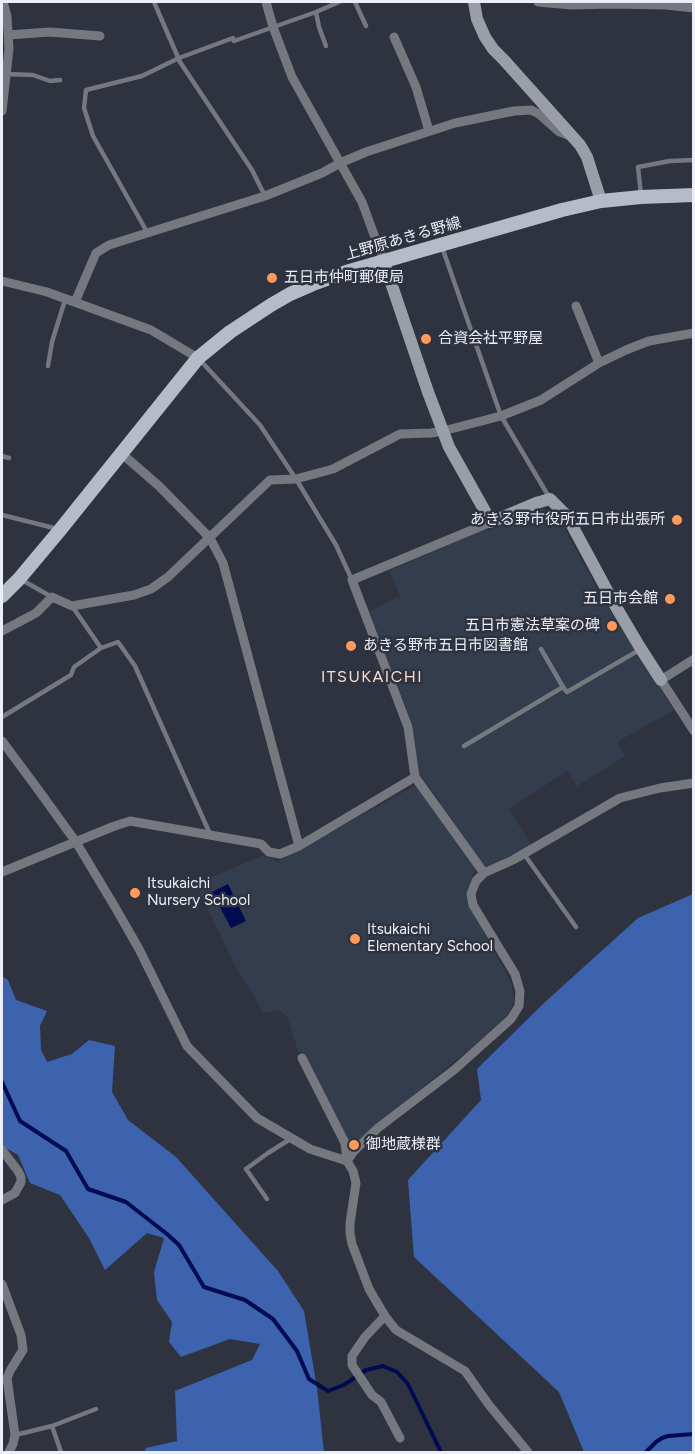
<!DOCTYPE html>
<html>
<head>
<meta charset="utf-8">
<style>
  body { margin:0 }
  #map { position:relative; width:695px; height:1454px; overflow:hidden; background:#2e333f; font-family:Figtree,sans-serif }
  canvas { display:block }
  .frame { position:absolute; inset:0; border:3px solid #ebeef6; pointer-events:none }
</style>
</head>
<body>
<div id="map">
<canvas width="695" height="1454"></canvas>
<div class="frame"></div>
</div>
<script>
const context = document.querySelector('canvas').getContext('2d');
context.lineJoin = 'round';
function fill(path, color) { context.fillStyle = color; context.fill(path, 'evenodd'); }
const shape = rows => new Path2D(rows.map(r => 'M' + r).join(''));
function stroke(path, color, width, dash) { context.strokeStyle = color; context.lineWidth = width; context.lineCap = dash ? 'butt' : 'round'; context.setLineDash(dash || []); context.stroke(path); }
function write(font, color, halo, rows, align = 'center') {
  context.font = font + ' Figtree,"Noto Sans JP",sans-serif'; context.lineWidth = 5; context.setLineDash([]); context.textBaseline = 'middle'; context.strokeStyle = halo; context.fillStyle = color; for (const [text, x, y, turn = 0] of rows) {
    context.save(); context.translate(x, y); context.rotate((+turn || 0) * Math.PI / 180); context.textAlign = isNaN(turn) ? turn : align; if (halo) context.strokeText(text, 0, 0); context.fillText(text, 0, 0); context.restore();
  }
}
fill(shape([
  [540,508,555,511,605,603,674,710,617,742,625,756,577,786,567,771,509,809,531,845,486,869,438,804,440,801,419,774,413,725,368,612,400,596,389,571,482,530,488,531],
  [416,785,475,869,470,883,466,895,471,909,511,983,514,1000,508,1017,358,1141,349,1142,304,1056,298,1051,287,1016,282,1012,278,1010,264,1013,237,969,195,884,264,855,277,862]
]), '#343d4e');
fill(shape([
  [693,894,693,1452,584,1452,559,1392,414,1257,408,1180,481,1100,477,1069,544,1003,638,918],
  [2,976,8,980,16,1000,47,1011,40,1026,41,1050,47,1062,72,1054,89,1040,115,1046,112,1092,128,1120,176,1157,278,1271,304,1311,317,1388,324,1452,144,1452,146,1448,177,1441,175,1391,252,1360,260,1344,230,1339,181,1357,169,1342,172,1322,157,1300,154,1272,164,1238,147,1233,105,1270,89,1238,60,1195,30,1183,18,1155,2,1146]
]), '#3e63ae');
fill(shape([
  [228,884,246,921,231,928,212,892]
]), '#000b51');
stroke(shape([
  [2,1082,20,1121,66,1151,88,1189,126,1202,167,1234,179,1245,204,1287,245,1300,273,1319,297,1351,309,1379,328,1391,344,1385,366,1370,383,1366,397,1372,408,1384,441,1452],
  [646,1452,656,1442,662,1438,668,1436,694,1434]
]), '#000b51', 4);
stroke(shape([
  [154,2,180,62,252,170,265,196],
  [355,2,366,26],
  [316,12,319,27,326,46],
  [5,74,33,75,50,81,60,80],
  [641,195,638,167,670,161,694,160],
  [147,232,93,136,84,108,86,90,142,76,179,58,233,38,234,41,316,12,339,2],
  [442,247,501,416,549,497],
  [199,359,260,425,296,479,336,545,352,580],
  [48,366,52,342,65,300],
  [2,456,9,458],
  [2,515,58,529],
  [20,579,52,597],
  [72,606,101,648,118,642,135,666,210,834],
  [541,649,563,687],
  [2,717,71,675,74,667,101,648],
  [464,746,563,687,567,692,641,649],
  [524,854,576,927],
  [267,1199,246,1169,268,1153,292,1138],
  [52,1426,61,1452],
  [15,1435,52,1426,96,1409]
]), '#75787e', 4.5);
stroke(shape([
  [266,2,273,27,292,77,362,202,384,262],
  [538,2,572,5,612,4,666,5,694,8],
  [8,35,50,32,100,36],
  [394,37,416,87,429,131],
  [2,111,9,49,7,16,3,2],
  [2,281,47,292,151,330,198,358],
  [75,302,96,253,109,245,265,196,322,173,340,163,366,152,455,123,514,111,531,110,539,114,558,131,570,136],
  [576,306,599,363],
  [121,453,159,486,210,538,223,563,299,846],
  [2,631,36,613,52,597,72,606,134,595,151,589,168,577,270,480,296,479,333,469,400,434,431,433,443,431,501,416,541,400,599,363,626,350,649,341,694,333],
  [694,659,661,680,694,731],
  [2,741,34,784,76,842,115,907,139,949,187,1046,257,1118,310,1149,347,1161,353,1171,356,1183,350,1223,350,1233,352,1244,369,1289,385,1316,396,1330,465,1371,489,1405,528,1452],
  [2,872,112,827,130,821,261,844,269,852,280,854,299,846,415,777],
  [484,873,415,777,408,727,352,580,491,522],
  [302,1058,345,1143,347,1161],
  [2,1150,18,1171,21,1177,21,1182,15,1193,2,1200],
  [347,1161,354,1151,378,1128,454,1070,511,1019,519,1006,520,991,515,974,473,905,471,894,476,881,484,873,513,860,620,798,660,788,694,783],
  [2,1284,21,1335,23,1350,11,1369,7,1378,15,1435,13,1444,9,1452],
  [385,1316,365,1337,352,1356,352,1365,372,1395,381,1402,400,1438]
]), '#75787e', 9);
stroke(shape([
  [474,2,477,19,485,37,493,49,504,60,580,145,587,157,601,201],
  [384,262,428,392,449,447,491,522,536,503,550,499,567,516,616,607,641,649,661,680]
]), '#999ea7', 12);
stroke(shape([
  [2,596,19,579,60,530,198,358,230,332,271,305,290,294,313,284,346,272,562,210,601,201,641,197,694,195]
]), '#b5bcc8', 14);
for (const [x, y, r, color] of [
  [272,278,6,"#ff9a5b"],
  [426,339,6,"#ff9a5b"],
  [677,520,6,"#ff9a5b"],
  [670,599,6,"#ff9a5b"],
  [612,626,6,"#ff9a5b"],
  [351,646,6,"#ff9a5b"],
  [135,893,6,"#ff9a5b"],
  [355,939,6,"#ff9a5b"],
  [354,1145,6,"#ff9a5b"]
]) { const dot = new Path2D(); dot.arc(x, y, r, 0, 2 * Math.PI); context.fillStyle = color; context.fill(dot); stroke(dot, '#2e333f', 2); }
write('15px', '#ebeef6', '#2e333f', [
  ["上野原あきる野線",403,239,-16]
]);
write('15px', '#ebeef6', '#2e333f', [
  ["五日市仲町郵便局",284,278],
  ["合資会社平野屋",438,339],
  ["あきる野市役所五日市出張所",665,520,"right"],
  ["五日市会館",658,599,"right"],
  ["五日市憲法草案の碑",600,626,"right"],
  ["あきる野市五日市図書館",363,646],
  ["Itsukaichi",147,884],
  ["Nursery School",147,901],
  ["Itsukaichi",367,930],
  ["Elementary School",367,947],
  ["御地蔵様群",366,1145]
], 'left');
context.letterSpacing = '1.5px';
write('16px', '#fbddcc', '#2e333f', [
  ["ITSUKAICHI",372,677]
]);
context.letterSpacing = '0px';
</script>
</body>
</html>
